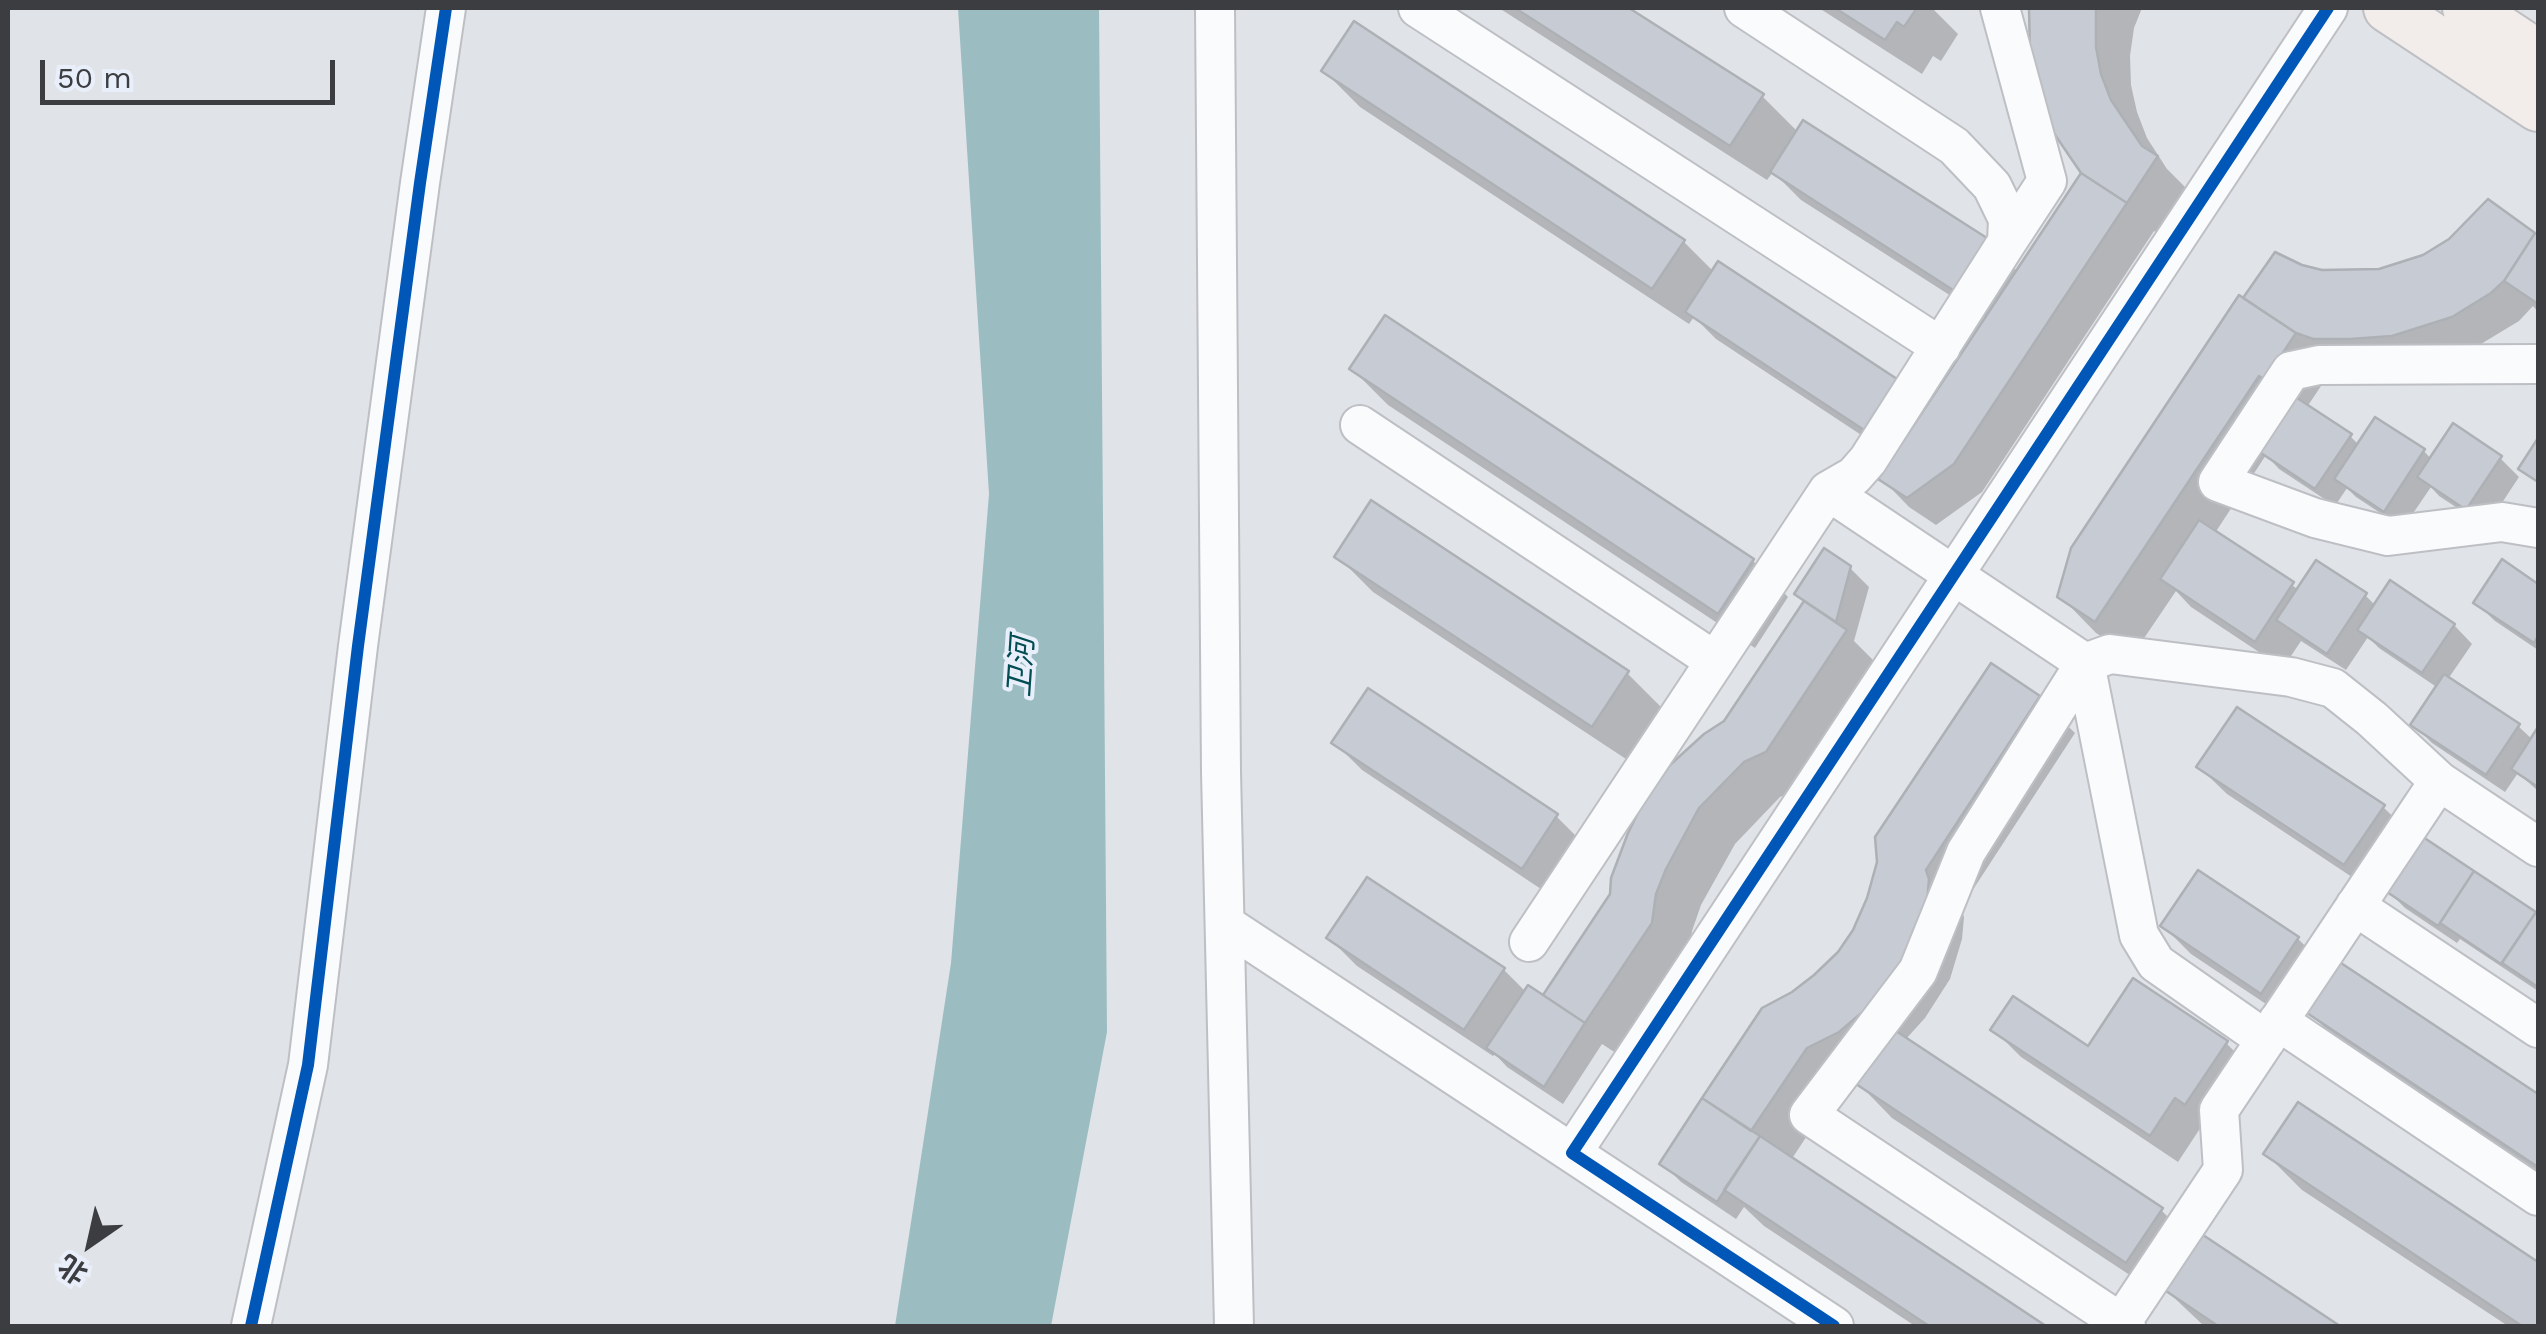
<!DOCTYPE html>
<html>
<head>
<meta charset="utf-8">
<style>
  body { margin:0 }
  #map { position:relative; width:2546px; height:1334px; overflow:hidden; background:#e0e3e8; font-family:"Work Sans","Noto Sans SC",sans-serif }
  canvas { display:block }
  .frame { position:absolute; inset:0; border:10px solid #3b3d41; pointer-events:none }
  .north { position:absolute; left:40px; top:1194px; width:100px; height:100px; -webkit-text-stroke:8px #e9effa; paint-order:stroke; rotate:214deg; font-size:28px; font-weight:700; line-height:40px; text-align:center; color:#3b3d41 }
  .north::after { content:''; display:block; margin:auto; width:35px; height:45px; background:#3b3d41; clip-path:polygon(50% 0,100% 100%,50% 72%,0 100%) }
  .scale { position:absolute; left:40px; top:60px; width:295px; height:45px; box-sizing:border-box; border:5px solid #3b3d41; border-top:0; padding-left:12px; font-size:30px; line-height:35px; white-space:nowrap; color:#3b3d41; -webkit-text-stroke:8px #e9effa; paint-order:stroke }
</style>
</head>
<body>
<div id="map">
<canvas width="2546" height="1334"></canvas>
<div class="frame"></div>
<div class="north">北</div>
<div class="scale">50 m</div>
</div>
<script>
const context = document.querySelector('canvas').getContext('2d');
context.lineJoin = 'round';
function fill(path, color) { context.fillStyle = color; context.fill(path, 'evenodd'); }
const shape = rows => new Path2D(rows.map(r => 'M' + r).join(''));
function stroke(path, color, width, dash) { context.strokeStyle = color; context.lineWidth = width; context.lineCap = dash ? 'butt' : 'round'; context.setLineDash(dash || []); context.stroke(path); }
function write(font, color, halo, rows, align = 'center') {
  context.font = font + ' "Work Sans","Noto Sans SC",sans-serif'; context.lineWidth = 8; context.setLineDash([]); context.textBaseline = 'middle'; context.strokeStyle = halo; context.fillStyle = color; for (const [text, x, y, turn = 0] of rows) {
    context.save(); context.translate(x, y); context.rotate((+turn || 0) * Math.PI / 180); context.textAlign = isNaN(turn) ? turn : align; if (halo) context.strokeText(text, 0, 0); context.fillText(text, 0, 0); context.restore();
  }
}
fill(shape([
  [958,8,1099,8,1107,1032,1051,1326,895,1326,951,963,989,494]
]), '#9bbdc2');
fill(shape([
  [1499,8,1625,8,1762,96,1798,132,1988,242,2018,272,2084,173,2031,16,2032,8,2142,8,2134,28,2130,56,2131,85,2137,112,2147,138,2167,169,2192,194,2164,237,2154,231,1982,492,1936,525,1909,507,1882,479,1896,458,1716,339,1694,317,1689,324,1360,107,1324,71,1684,242,1714,272,1895,381,1926,412,1987,319,1801,200,1773,172,1767,180],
  [1819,8,1932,8,1958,34,1941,61,1933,56,1922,74],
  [2489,203,2538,238,2538,312,2533,306,2519,321,2481,344,2421,363,2331,371,2307,407,2350,436,2359,445,2376,420,2424,451,2432,460,2500,458,2519,477,2486,527,2439,496,2431,487,2403,528,2356,497,2347,488,2335,506,2279,469,2266,455,2215,533,2299,590,2365,595,2376,606,2454,625,2472,644,2448,679,2518,726,2533,740,2538,732,2538,791,2518,773,2505,792,2432,743,2414,725,2438,688,2379,648,2368,637,2346,670,2301,641,2283,668,2191,607,2176,591,2132,656,2096,633,2060,596,2244,302,2322,273,2379,272,2424,257,2451,241],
  [1385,318,1753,561,1788,597,1755,648,1388,405,1352,369],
  [1337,556,1627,673,1663,709,1629,761,1373,592],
  [2502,563,2538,587,2538,650,2495,621,2476,603],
  [1850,568,1869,587,1854,641,1881,668,1802,788,1780,797,1735,844,1701,905,1692,931,1688,960,1622,1057,1602,1044,1563,1104,1507,1067,1495,1054,1493,1056,1357,966,1329,938,1368,880,1504,970,1526,992,1555,1003,1546,994,1806,603,1797,594],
  [2039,698,2075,733,1961,908,1964,917,1962,939,1950,979,1925,1018,1905,1040,2161,1210,2195,1244,2200,1237,2336,1326,2204,1326,2167,1291,2163,1297,1892,1118,1857,1082,1842,1083,1791,1160,2042,1326,1915,1326,1764,1226,1744,1207,1736,1219,1681,1182,1662,1163,1794,994,1840,954],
  [1334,742,1556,816,1584,844,1550,895,1362,770],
  [2199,767,2383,807,2411,834,2373,891,2227,794],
  [2421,838,2538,916,2538,991,2460,939,2457,943,2405,908,2387,890],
  [2163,926,2298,939,2326,966,2290,1020,2191,954],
  [2338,964,2538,1097,2538,1176,2344,1047,2308,1011],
  [1993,1029,2089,1049,2226,1043,2254,1071,2203,1124,2178,1162,2021,1057],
  [2299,1106,2538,1265,2538,1326,2508,1326,2302,1190,2266,1154]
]), '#0003');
const building = shape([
  [1515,8,1629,8,1764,94,1730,146,1515,8],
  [1835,8,1917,8,1904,27,1897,22,1885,40,1835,8],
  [2029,8,2096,8,2096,47,2101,74,2111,100,2142,146,2158,156,2127,203,2081,173,2051,129,2030,54,2029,8],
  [1354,21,1685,240,1652,289,1321,71,1354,21],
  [1803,120,1990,240,1956,292,1770,172,1803,120],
  [2081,173,2127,203,1954,464,1907,498,1878,479,2081,173],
  [2488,199,2535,233,2504,281,2491,293,2452,317,2392,336,2350,339,2313,339,2296,333,2243,298,2275,252,2302,265,2322,270,2379,269,2423,255,2449,239,2488,199],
  [2535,233,2538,235,2538,304,2504,281,2535,233],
  [1718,261,1897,379,1864,430,1685,312,1718,261],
  [2239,295,2296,333,2265,380,2259,376,2095,622,2057,597,2071,548,2239,295],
  [1385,315,1754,559,1718,614,1349,369,1385,315],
  [2294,396,2352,434,2315,489,2258,451,2294,396],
  [2375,417,2425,449,2384,512,2334,479,2375,417],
  [2453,423,2502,456,2466,510,2417,477,2453,423],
  [2538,438,2538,482,2518,469,2538,438],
  [1371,500,1629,671,1592,727,1334,557,1371,500],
  [2199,520,2294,582,2255,642,2160,579,2199,520],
  [1824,548,1851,566,1836,622,1794,594,1824,548],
  [2502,559,2538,584,2538,636,2534,643,2473,603,2502,559],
  [2316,560,2367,593,2327,654,2276,620,2316,560],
  [2390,580,2455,624,2422,673,2357,630,2390,580],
  [1804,601,1847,630,1766,752,1744,762,1699,808,1666,869,1656,894,1652,923,1585,1023,1543,995,1610,894,1611,878,1628,833,1643,803,1670,765,1704,734,1724,721,1804,601],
  [1991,663,2040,696,1926,870,1929,879,1927,902,1914,942,1890,982,1865,1010,1839,1032,1807,1048,1751,1131,1702,1098,1762,1008,1792,992,1814,975,1838,952,1853,930,1867,898,1877,862,1875,837,1991,663],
  [2444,674,2520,724,2486,775,2410,725,2444,674],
  [1368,688,1558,814,1522,869,1331,743,1368,688],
  [2237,707,2385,805,2344,865,2196,767,2237,707],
  [2538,727,2538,787,2511,769,2538,727],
  [2420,835,2474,871,2438,926,2384,890,2420,835],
  [2198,870,2299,937,2261,994,2160,926,2198,870],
  [2474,871,2536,912,2501,964,2440,923,2474,871],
  [1367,877,1505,968,1464,1030,1326,938,1367,877],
  [2536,912,2538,913,2538,987,2502,963,2536,912],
  [2338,961,2538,1094,2538,1167,2304,1011,2338,961],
  [2133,978,2228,1041,2185,1105,2175,1098,2150,1136,1990,1030,2013,996,2088,1046,2133,978],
  [1528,985,1585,1023,1544,1087,1486,1048,1528,985],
  [1890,1027,2163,1208,2126,1263,1853,1082,1890,1027],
  [1702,1098,1760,1136,1717,1202,1659,1164,1702,1098],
  [2298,1102,2538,1262,2538,1326,2522,1326,2263,1154,2298,1102],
  [1760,1136,2046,1326,1929,1326,1724,1190,1760,1136],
  [2200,1233,2340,1326,2218,1326,2163,1289,2200,1233]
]);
fill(building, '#c7ccd4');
stroke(building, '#adb0b4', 2.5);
const minor = shape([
  [1215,8,1221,772,1234,1326],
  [1418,8,1941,347],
  [2000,8,2047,181,2007,242],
  [2538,364,2319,365,2291,371,2218,482,2315,518,2388,536,2502,522,2538,528],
  [1360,425,1715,661],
  [1828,491,2085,663,2139,935,2156,963,2266,1040],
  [2355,906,2538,1028],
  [1225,924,1572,1153],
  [1529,942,1828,491,1854,476,1868,460,2007,242,2008,219,1992,186,1954,146,1744,8],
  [2278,1021,2538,1196],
  [2121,1323,2223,1170,2219,1110,2439,781],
  [251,1326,308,1065,358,646,420,183,446,8],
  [1834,1326,1572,1153,2328,8],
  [2126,1326,1809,1115,1918,971,1966,852,2085,663,2110,654,2291,677,2333,688,2372,719,2439,781,2538,847]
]);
const major = shape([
  [2388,8,2538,107],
  [2467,8,2538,55]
]);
stroke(minor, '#bdbfc4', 42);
stroke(major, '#bebfc3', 52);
stroke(minor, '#fafbfc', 38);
stroke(major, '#f2edeb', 48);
stroke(shape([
  [251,1326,308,1065,358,646,420,183,446,8],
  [1834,1326,1572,1153,2328,8]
]), '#0057b8', 12);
write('italic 30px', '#014d52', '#e9effa', [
  ["卫河",1022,667,-86]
]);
</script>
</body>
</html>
